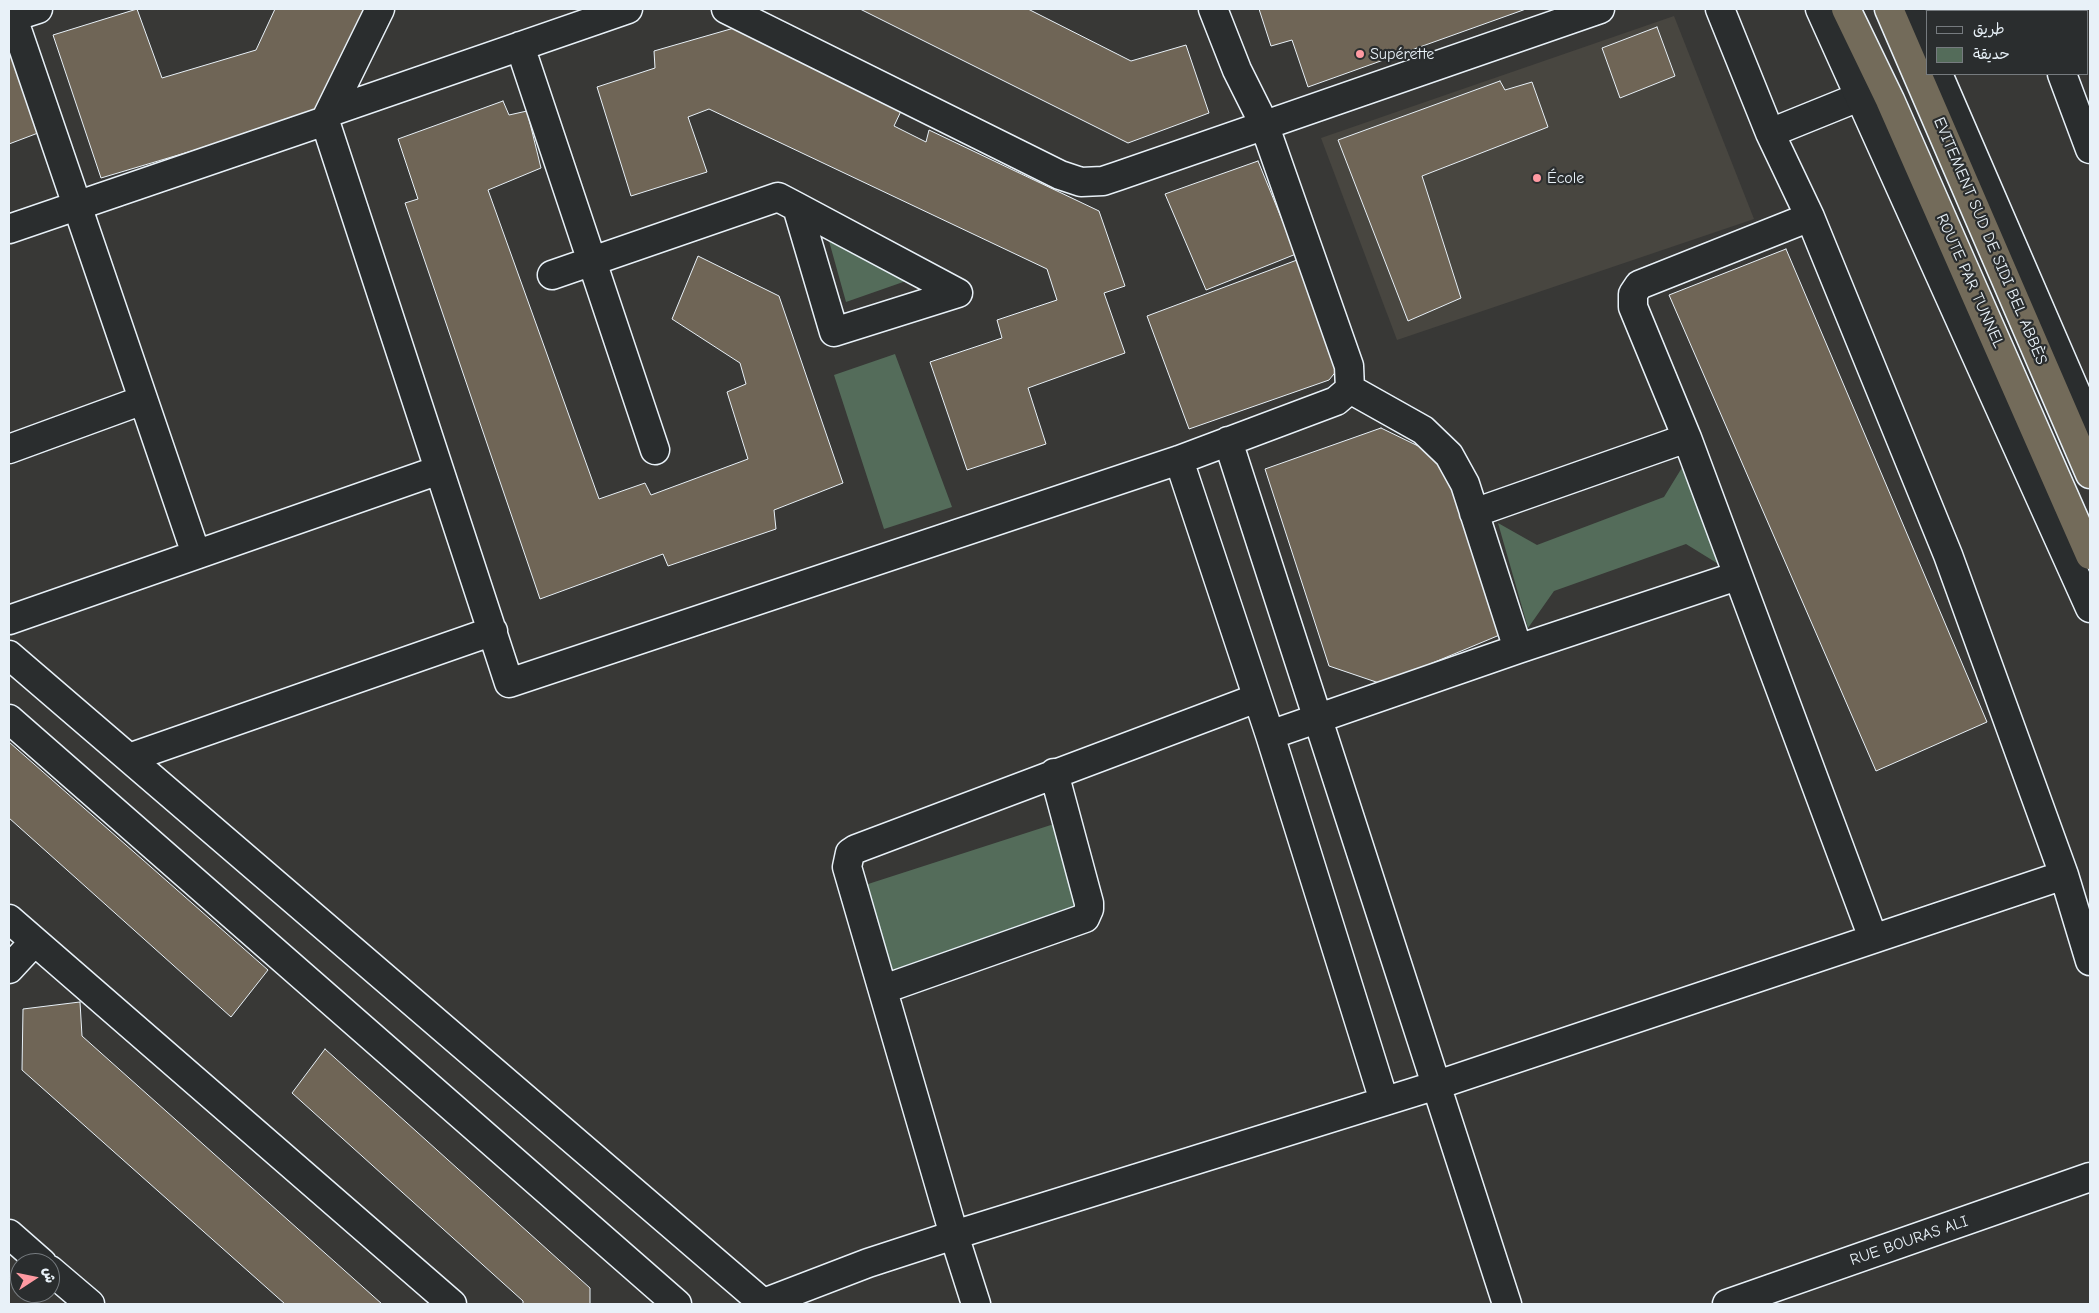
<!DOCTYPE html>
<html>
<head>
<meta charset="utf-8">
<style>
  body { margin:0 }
  #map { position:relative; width:2099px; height:1313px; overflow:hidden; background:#383836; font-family:"Comic Neue","Playpen Sans Arabic",sans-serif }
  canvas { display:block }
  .frame { position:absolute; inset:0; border:10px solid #e8f1f8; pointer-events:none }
  .legend { position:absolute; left:1926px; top:10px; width:162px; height:65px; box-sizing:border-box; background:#2a2d2e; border:1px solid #767b7f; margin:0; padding:6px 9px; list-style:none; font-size:15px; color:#e8f1f8 }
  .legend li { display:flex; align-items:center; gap:10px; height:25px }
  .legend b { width:25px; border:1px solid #767b7f }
  .north { position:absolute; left:10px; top:1253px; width:50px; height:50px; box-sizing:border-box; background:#2a2d2e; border:1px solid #767b7f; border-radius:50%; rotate:79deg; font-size:14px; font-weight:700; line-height:20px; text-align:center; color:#e8f1f8 }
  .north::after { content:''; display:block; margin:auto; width:18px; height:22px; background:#ff9aa2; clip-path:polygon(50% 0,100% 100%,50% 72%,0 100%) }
</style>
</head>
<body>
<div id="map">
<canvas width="2099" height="1313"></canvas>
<div class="frame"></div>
<ul class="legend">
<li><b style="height:6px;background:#2a2d2e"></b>طريق</li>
<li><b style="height:14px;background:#546c5a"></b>حديقة</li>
</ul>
<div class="north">ش</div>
</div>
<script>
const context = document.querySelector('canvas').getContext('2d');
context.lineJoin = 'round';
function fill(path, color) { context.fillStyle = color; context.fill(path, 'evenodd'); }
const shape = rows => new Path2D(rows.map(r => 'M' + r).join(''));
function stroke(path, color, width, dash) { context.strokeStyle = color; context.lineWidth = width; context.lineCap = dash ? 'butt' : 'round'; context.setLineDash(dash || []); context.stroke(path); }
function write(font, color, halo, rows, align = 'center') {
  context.font = font + ' "Comic Neue",sans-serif'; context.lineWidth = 4.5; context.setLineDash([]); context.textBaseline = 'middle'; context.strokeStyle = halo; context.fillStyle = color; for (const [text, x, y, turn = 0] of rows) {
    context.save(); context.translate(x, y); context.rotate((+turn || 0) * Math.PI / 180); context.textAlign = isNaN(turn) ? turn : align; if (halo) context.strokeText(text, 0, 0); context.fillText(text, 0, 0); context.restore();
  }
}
fill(shape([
  [1674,16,1754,219,1397,340,1321,138]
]), '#484640');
fill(shape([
  [829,241,906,281,846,302],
  [895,354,952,507,884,529,834,375],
  [1683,466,1720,565,1686,544,1554,591,1528,628,1498,523,1537,545,1664,497],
  [1054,824,1077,912,891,975,865,885]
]), '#546c5a');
const building = shape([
  [137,9,162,78,256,50,275,9,364,9,316,114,101,178,53,35,137,9],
  [860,9,1028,9,1131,61,1186,45,1209,113,1128,143,860,9],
  [1259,9,1526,9,1308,87,1292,40,1271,46,1259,9],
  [1657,27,1675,76,1620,98,1602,48,1657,27],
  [734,28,902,109,894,126,926,142,929,130,1099,211,1125,286,1104,293,1125,353,1028,388,1046,444,967,470,930,362,1002,338,997,320,1057,300,1047,269,709,109,688,117,707,172,631,196,597,87,655,68,654,51,734,28],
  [9,48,38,133,9,144,9,48],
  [1500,81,1505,90,1532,82,1548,127,1422,176,1461,298,1408,321,1338,140,1500,81],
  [503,101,509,115,527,111,541,168,488,190,599,499,645,483,651,495,748,459,727,392,746,384,740,363,672,319,698,256,779,296,843,483,774,510,776,529,668,566,663,554,540,599,405,203,418,199,398,139,503,101],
  [1258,161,1296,254,1206,290,1165,194,1258,161],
  [1786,249,1987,722,1876,771,1669,295,1786,249],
  [1297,260,1338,369,1329,380,1189,429,1147,316,1297,260],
  [1381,428,1445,459,1502,634,1382,684,1329,666,1265,469,1381,428],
  [9,742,268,970,231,1017,9,818,9,742],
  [80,1002,82,1036,382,1304,285,1304,22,1070,23,1009,80,1002],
  [325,1049,590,1288,590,1304,523,1304,523,1301,292,1093,325,1049]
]);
fill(building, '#6f6556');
stroke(building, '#e8f1f8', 1);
const street = shape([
  [10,9,196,554],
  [380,9,325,121,509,683,1179,460,1336,401,1350,389,1349,366,1264,124,1237,70,1213,9],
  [726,9,1060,175,1081,182,1103,181,1118,176,1600,9],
  [1720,9,1770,133,1810,217,1948,555,2064,875,2090,961],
  [2037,9,2038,11],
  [13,17,38,9],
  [520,46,655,450],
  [2062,74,2090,149],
  [330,112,628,9],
  [1770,133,1859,97],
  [1810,217,1639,285,1633,294,1633,307,1687,438,1873,938],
  [9,229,325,121],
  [552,275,778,197,797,207,958,293,834,332,797,207],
  [1350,389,1423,430,1449,455,1465,484,1518,649],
  [1228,441,1507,1304],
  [9,449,143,400],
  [1179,460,1270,735,1384,1101],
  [1474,513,1687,438],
  [9,620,439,470],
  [9,655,763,1303],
  [9,719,677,1304],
  [1270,735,1518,649,1737,576],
  [129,758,493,631],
  [9,919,452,1304],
  [9,969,34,942],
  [884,989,1085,918,1089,909,1089,903,1054,773],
  [9,1234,42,1263],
  [50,1270,90,1304],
  [761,1304,868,1263,954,1235,1437,1085,2064,875],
  [976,1304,954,1235,847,867,850,853,856,849,1257,698],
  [1727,1304,2090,1177]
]);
const secondary = shape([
  [1820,9,2090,608],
  [1910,9,1928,51],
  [1938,74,2090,425]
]);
const highway = shape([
  [1846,9,1890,100,2090,555],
  [1889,9,2090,474]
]);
stroke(street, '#e8f1f8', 31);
stroke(secondary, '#e8f1f8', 31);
stroke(highway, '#e8f1f8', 31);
stroke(street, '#2a2d2e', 28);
stroke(secondary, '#2a2d2e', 28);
stroke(highway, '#736b5a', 28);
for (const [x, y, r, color] of [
  [1360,54,5,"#ff9aa2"],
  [1537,178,5,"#ff9aa2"]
]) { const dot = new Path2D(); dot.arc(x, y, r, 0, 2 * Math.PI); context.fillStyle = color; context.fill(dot); stroke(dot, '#2a2d2e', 2); }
write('16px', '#e8f1f8', '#2a2d2e', [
  ["Supérette",1370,54],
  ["École",1547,178]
], 'left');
write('16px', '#e8f1f8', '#2a2d2e', [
  ["EVITEMENT SUD DE SIDI BEL ABBÈS",1990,241,67],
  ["ROUTE PAR TUNNEL",1970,281,66],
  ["RUE BOURAS ALI",1909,1241,-19]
]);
</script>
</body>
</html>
